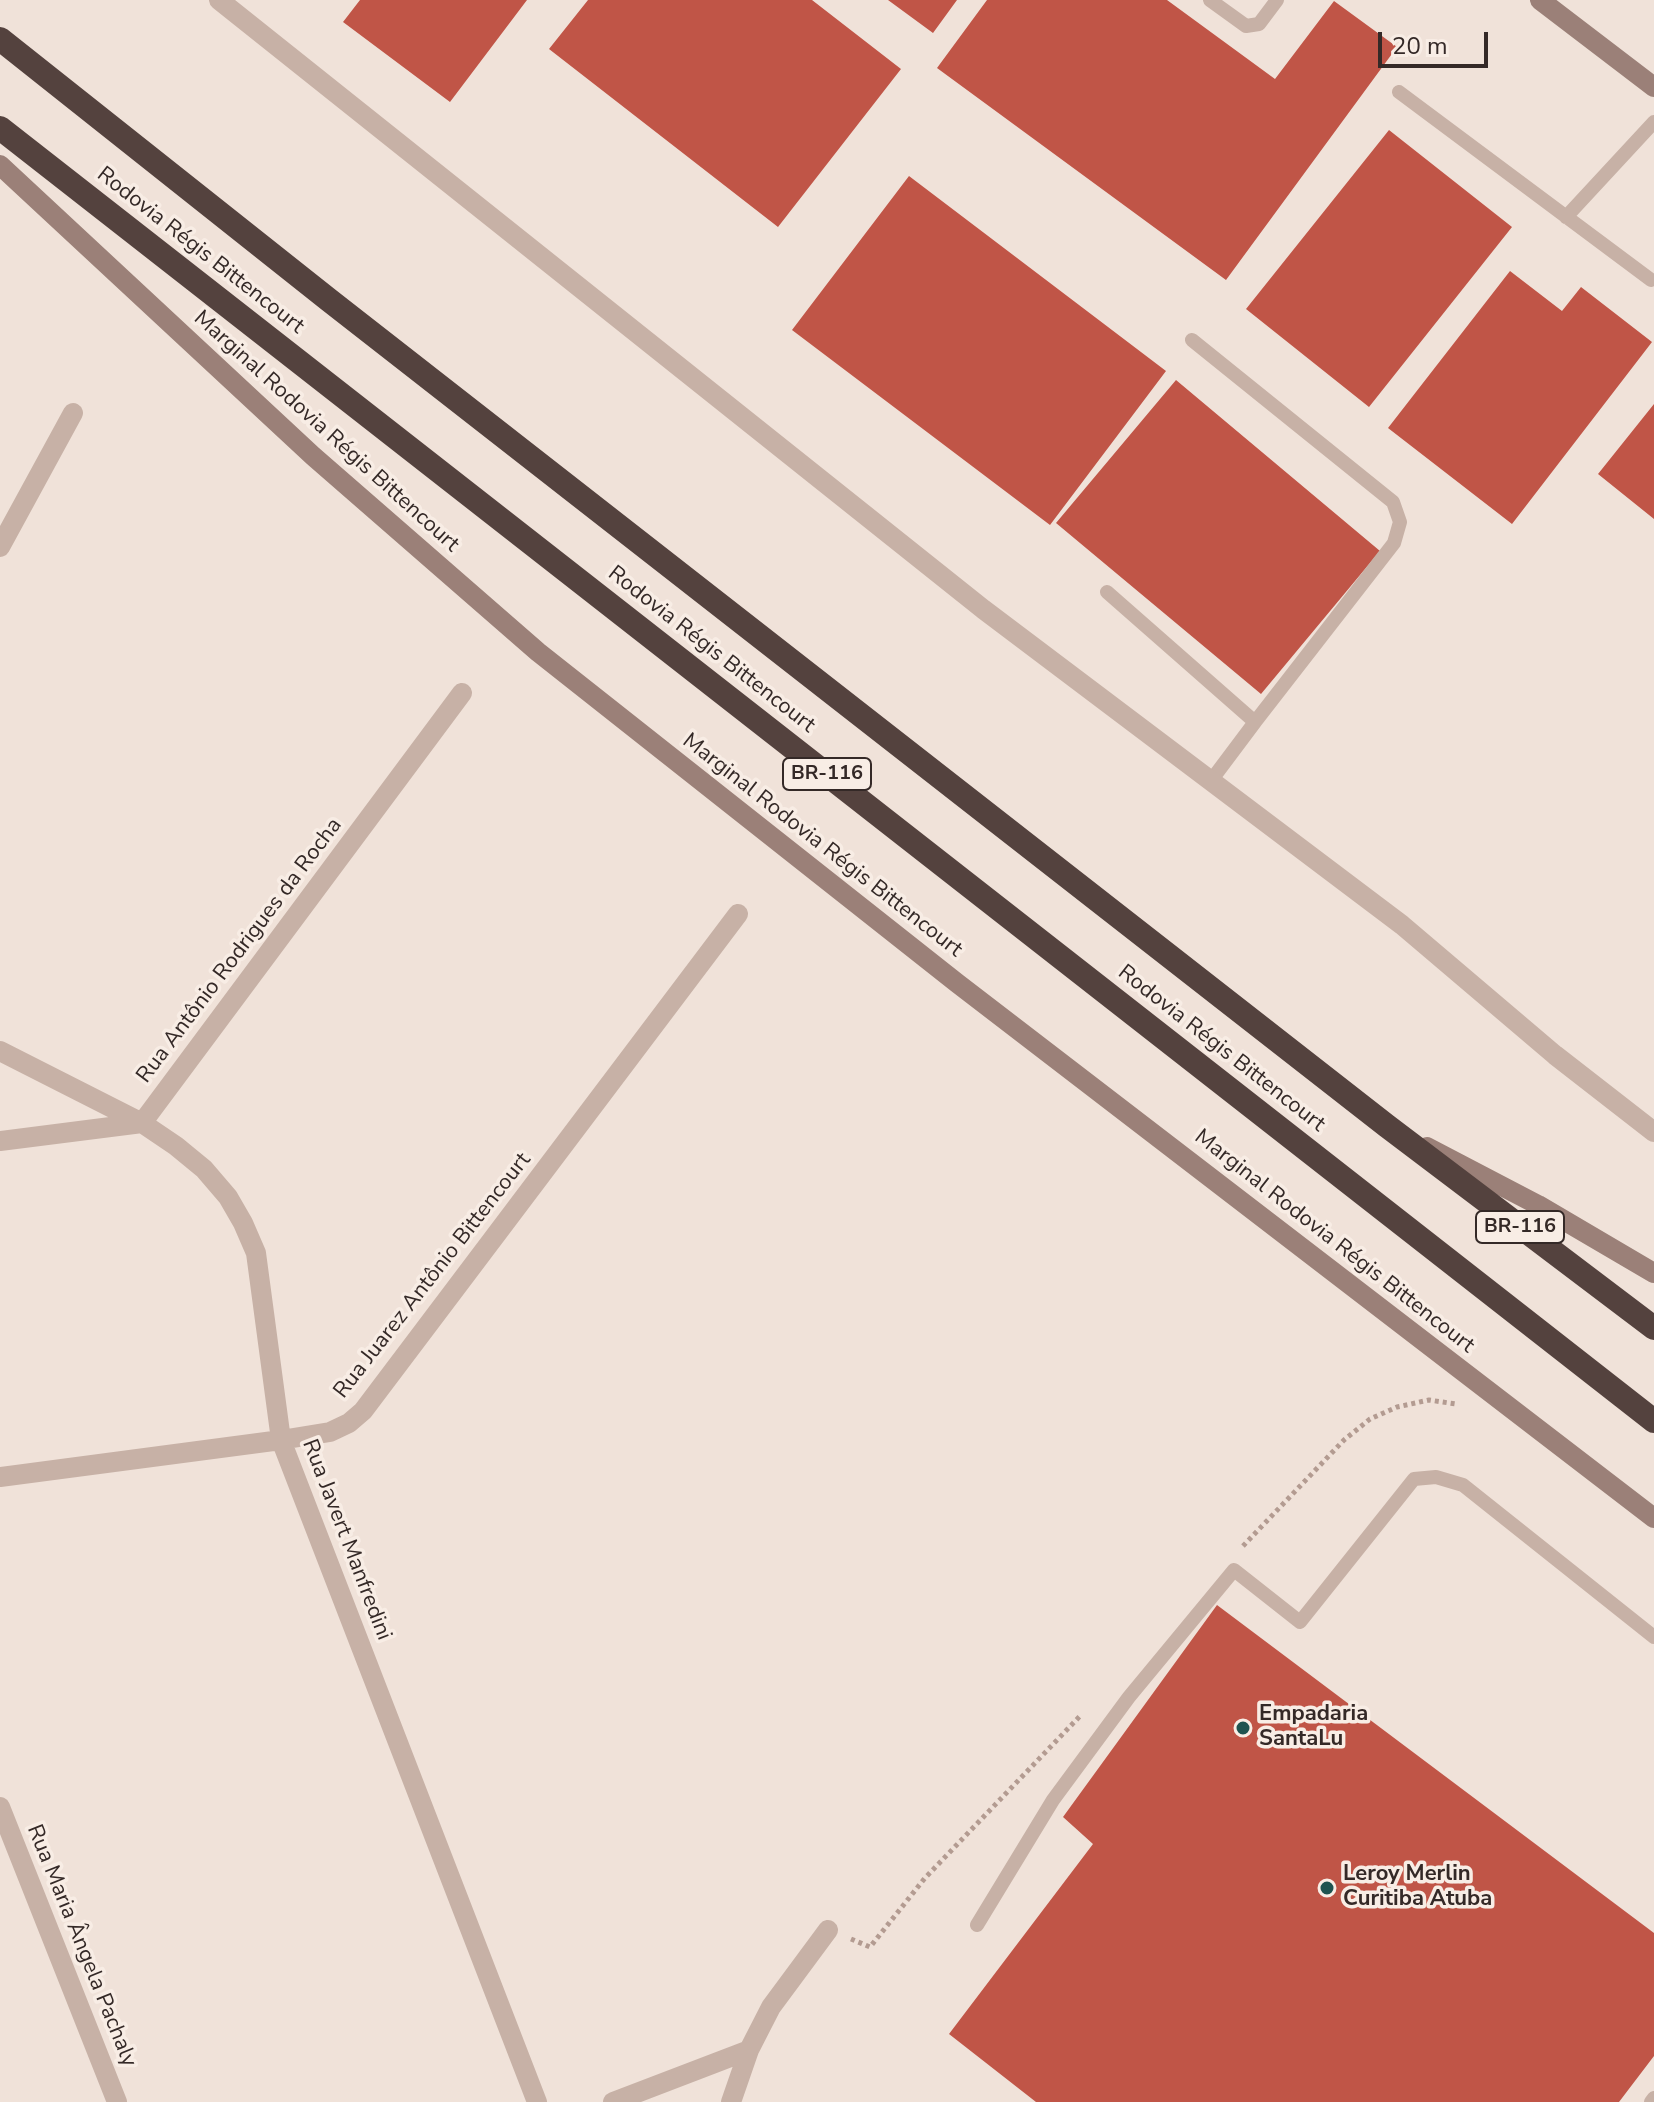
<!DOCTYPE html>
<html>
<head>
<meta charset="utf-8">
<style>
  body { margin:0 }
  #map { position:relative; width:1654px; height:2102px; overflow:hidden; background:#f0e2d9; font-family:"Nunito Sans",sans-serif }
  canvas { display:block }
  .scale { position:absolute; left:1378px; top:32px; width:110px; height:36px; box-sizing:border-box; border:4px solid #342927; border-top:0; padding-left:10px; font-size:24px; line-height:28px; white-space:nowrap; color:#342927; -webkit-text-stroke:6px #f8ede5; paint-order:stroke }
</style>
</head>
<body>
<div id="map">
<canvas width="1654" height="2102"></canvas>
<div class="scale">20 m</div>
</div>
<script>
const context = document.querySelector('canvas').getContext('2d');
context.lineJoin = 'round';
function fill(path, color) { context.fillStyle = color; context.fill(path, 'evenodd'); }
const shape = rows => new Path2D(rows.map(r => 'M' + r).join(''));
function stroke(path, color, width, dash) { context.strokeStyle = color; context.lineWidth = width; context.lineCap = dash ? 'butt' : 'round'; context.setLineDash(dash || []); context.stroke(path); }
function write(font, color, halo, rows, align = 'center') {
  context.font = font + ' "Nunito Sans",sans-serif'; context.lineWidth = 7; context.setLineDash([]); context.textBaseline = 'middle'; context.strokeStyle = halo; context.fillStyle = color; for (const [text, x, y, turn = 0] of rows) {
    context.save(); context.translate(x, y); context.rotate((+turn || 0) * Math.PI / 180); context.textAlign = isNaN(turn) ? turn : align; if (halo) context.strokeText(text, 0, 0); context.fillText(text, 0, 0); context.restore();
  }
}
fill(shape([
  [360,0,527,0,450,102,343,22],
  [588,0,812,0,901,69,778,227,549,49],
  [888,0,957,0,933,33],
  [987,0,1167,0,1275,79,1334,1,1397,47,1226,280,937,68],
  [1389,130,1512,227,1369,407,1246,309],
  [909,176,1166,371,1050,525,792,330],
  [1510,271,1562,311,1581,287,1652,342,1512,524,1388,428],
  [1176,380,1380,551,1261,694,1056,523],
  [1654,404,1654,519,1598,474],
  [1217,1605,1654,1933,1654,2056,1619,2102,1036,2102,949,2034,1093,1844,1063,1817]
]), '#c05547');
stroke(shape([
  [1243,1546,1344,1440,1370,1419,1397,1407,1429,1400,1456,1404],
  [851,1939,870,1947,925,1878,1081,1715]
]), '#b39b91', 5, [4, 4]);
stroke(shape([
  [1210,0,1246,26,1259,24,1277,0],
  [1399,92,1651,280],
  [1566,217,1654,122],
  [1192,340,1393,502,1400,522,1394,543,1255,722],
  [1107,592,1255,722,1210,782],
  [977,1925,1053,1800,1129,1697,1234,1570,1300,1622,1414,1479,1436,1477,1463,1485,1654,1637],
  [1651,2102,1654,2098]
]), '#c7b1a6', 14);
stroke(shape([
  [219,0,983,609,1402,925,1555,1055,1654,1132],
  [0,547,73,413],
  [0,1051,142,1123,176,1146,204,1169,228,1197,243,1223,256,1253,281,1440,537,2102],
  [0,1141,142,1123,462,693],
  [0,1477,281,1440,330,1432,349,1423,363,1411,738,914],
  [0,1807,117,2102],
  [613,2102,749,2050],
  [731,2102,749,2050,771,2007,828,1930]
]), '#c7b1a6', 20);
stroke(shape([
  [1540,0,1654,87],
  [0,165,313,456,538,652,957,983,1654,1518],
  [1427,1147,1538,1205,1654,1273]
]), '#9b8078', 20);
stroke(shape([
  [0,39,329,300,1387,1126,1654,1328],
  [0,128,1654,1421]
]), '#54423e', 24);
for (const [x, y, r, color] of [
  [1243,1728,8,"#1e5350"],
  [1327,1888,8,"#1e5350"]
]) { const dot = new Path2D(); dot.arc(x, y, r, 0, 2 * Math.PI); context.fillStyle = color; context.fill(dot); stroke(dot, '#f8ede5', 3); }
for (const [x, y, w] of [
  [827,774,88],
  [1520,1227,88]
]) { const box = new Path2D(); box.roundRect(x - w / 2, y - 16, w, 32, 6); context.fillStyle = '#f8ede5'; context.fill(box); stroke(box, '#342927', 2); }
write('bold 20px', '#342927', null, [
  ["BR-116",827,774],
  ["BR-116",1520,1227]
]);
write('22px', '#342927', '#f8ede5', [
  ["Rodovia Régis Bittencourt",200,251,38],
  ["Marginal Rodovia Régis Bittencourt",326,432,42],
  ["Rodovia Régis Bittencourt",711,650,38],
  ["Marginal Rodovia Régis Bittencourt",822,846,38],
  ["Rua Antônio Rodrigues da Rocha",240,951,-53],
  ["Rodovia Régis Bittencourt",1221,1049,38],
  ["Marginal Rodovia Régis Bittencourt",1334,1242,38],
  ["Rua Juarez Antônio Bittencourt",433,1276,-52],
  ["Rua Javert Manfredini",346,1540,69],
  ["Rua Maria Ângela Pachaly",81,1946,68]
]);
write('bold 22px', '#342927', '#f8ede5', [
  ["Empadaria",1259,1715],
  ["SantaLu",1259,1740],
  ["Leroy Merlin",1343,1875],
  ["Curitiba Atuba",1343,1900]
], 'left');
</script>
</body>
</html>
